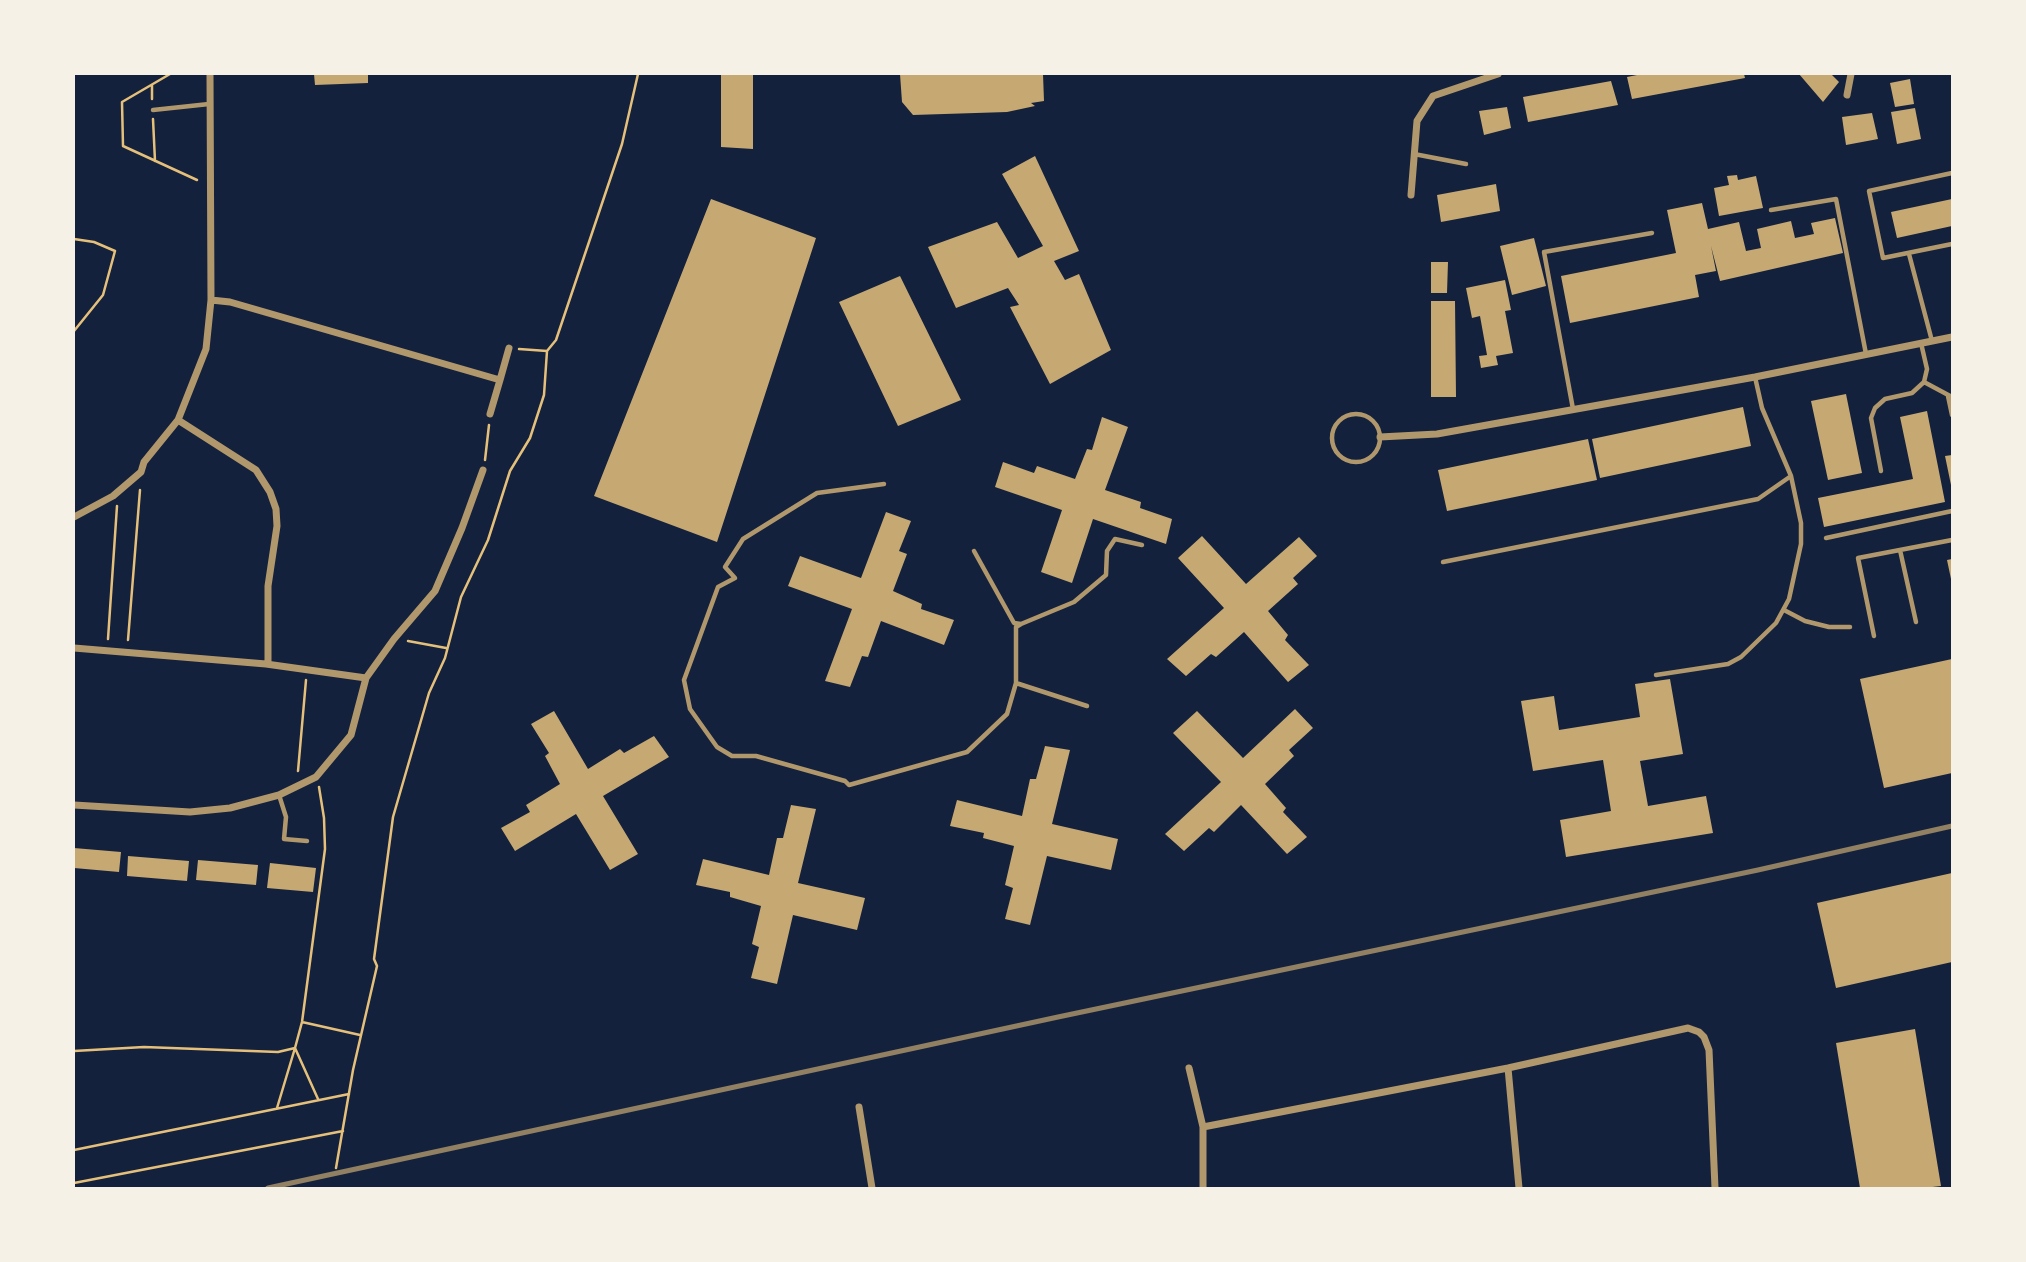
<!DOCTYPE html>
<html>
<head>
<meta charset="utf-8">
<style>
  body { margin:0 }
  #map { position:relative; width:2026px; height:1262px; overflow:hidden; background:#14213d; font-family:"PT Sans Narrow",sans-serif }
  canvas { display:block }
  .frame { position:absolute; inset:0; border:75px solid #f6f1e7; pointer-events:none }
</style>
</head>
<body>
<div id="map">
<canvas width="2026" height="1262"></canvas>
<div class="frame"></div>
</div>
<script>
const context = document.querySelector('canvas').getContext('2d');
context.lineJoin = 'round';
function fill(path, color) { context.fillStyle = color; context.fill(path, 'evenodd'); }
const shape = rows => new Path2D(rows.map(r => 'M' + r).join(''));
function stroke(path, color, width, dash) { context.strokeStyle = color; context.lineWidth = width; context.lineCap = dash ? 'butt' : 'round'; context.setLineDash(dash || []); context.stroke(path); }
fill(shape([
  [314,74,368,74,368,83,315,85],
  [721,74,753,74,753,149,721,147],
  [900,74,1043,74,1044,101,1031,103,1035,106,1007,112,913,115,902,102],
  [1642,74,1744,74,1745,78,1632,99,1627,77],
  [1799,74,1831,74,1839,82,1823,102],
  [1910,79,1914,104,1895,107,1890,83],
  [1611,81,1618,105,1528,122,1523,97],
  [1507,107,1511,128,1484,135,1479,111],
  [1915,108,1921,139,1897,144,1891,112],
  [1872,113,1878,139,1846,145,1842,117],
  [1035,156,1079,251,1054,261,1065,280,1079,274,1111,350,1050,384,1010,307,1019,305,1008,288,956,308,928,247,997,222,1018,258,1043,246,1002,174],
  [1737,175,1738,180,1756,176,1763,208,1719,216,1714,188,1729,185,1727,176],
  [1496,184,1500,211,1441,222,1437,195],
  [711,199,816,238,717,542,594,496],
  [1952,199,1952,226,1897,238,1891,212],
  [1702,203,1708,229,1739,222,1746,251,1761,248,1757,229,1791,221,1795,238,1814,234,1811,223,1835,218,1843,253,1720,281,1711,246,1716,271,1695,275,1699,297,1570,323,1561,276,1676,253,1667,210],
  [1534,238,1546,286,1512,295,1500,246],
  [1431,262,1448,262,1447,293,1431,293],
  [900,276,961,400,898,426,839,302],
  [1505,280,1511,310,1505,311,1513,353,1496,356,1498,365,1481,368,1479,356,1487,355,1480,316,1472,318,1466,288],
  [1431,301,1455,301,1456,397,1431,397],
  [1846,394,1862,473,1828,480,1811,401],
  [1743,407,1751,446,1600,478,1592,439],
  [1927,411,1945,502,1824,527,1818,498,1913,479,1900,417],
  [1102,417,1128,427,1105,490,1141,502,1140,508,1172,519,1166,544,1093,519,1072,583,1041,572,1062,510,995,487,1003,462,1034,473,1037,466,1075,479,1087,449,1092,450],
  [1588,439,1597,480,1447,511,1438,470],
  [1952,455,1952,485,1951,485,1945,456],
  [886,512,911,521,899,551,907,554,893,591,922,604,921,609,954,620,944,645,881,621,868,657,862,656,850,687,825,681,852,609,788,586,800,556,861,578],
  [1202,536,1246,584,1299,537,1317,556,1293,578,1298,584,1268,611,1288,635,1285,640,1309,665,1288,682,1244,632,1216,657,1211,654,1186,676,1167,659,1224,608,1178,558],
  [1952,559,1952,578,1951,579,1947,560],
  [1952,659,1952,773,1884,788,1860,679],
  [1670,679,1683,754,1640,761,1648,806,1706,796,1713,833,1566,857,1560,820,1611,811,1603,760,1533,771,1521,701,1554,696,1559,730,1640,717,1635,684],
  [1295,709,1313,728,1289,750,1294,756,1265,784,1286,808,1283,812,1307,837,1287,854,1241,805,1214,832,1209,828,1184,851,1165,834,1221,782,1173,733,1197,711,1243,758],
  [554,711,588,769,620,749,624,753,654,736,669,757,603,796,638,854,610,870,576,814,515,851,501,828,530,812,526,805,560,784,545,756,549,753,531,724],
  [1045,746,1070,750,1052,824,1118,839,1111,870,1047,856,1030,925,1005,919,1013,888,1005,885,1014,846,983,838,984,833,950,826,957,800,1022,816,1030,779,1036,779],
  [791,805,816,809,798,883,865,898,857,930,793,915,777,984,751,978,759,947,752,944,761,906,730,897,730,892,696,885,703,859,769,875,777,838,783,838],
  [74,848,121,852,119,872,74,868],
  [128,856,189,861,187,881,127,876],
  [198,860,258,865,256,885,196,880],
  [270,863,316,868,313,892,267,888],
  [1952,873,1952,962,1836,988,1817,903],
  [1915,1029,1941,1186,1924,1188,1860,1188,1836,1043]
]), '#c6a872');
stroke(shape([
  [170,74,122,102,123,146,197,180],
  [152,85,152,99],
  [153,119,155,161],
  [74,239,94,242,115,251,103,295,74,331],
  [519,349,547,351,556,340,622,144,638,74],
  [485,460,489,425],
  [108,639,117,506],
  [128,640,140,490],
  [408,641,446,648],
  [298,771,306,680],
  [302,1022,360,1035],
  [295,1048,318,1099],
  [74,1051,144,1047,278,1052,295,1048,302,1022,325,849,324,818,319,787],
  [277,1108,295,1048],
  [74,1150,349,1094],
  [336,1168,353,1070,377,966,374,959,393,817,429,693,445,658,461,597,488,540,510,471,530,438,544,395,547,351],
  [74,1183,343,1131]
]), '#e5c07b', 2.5);
stroke(shape([
  [153,110,209,104],
  [1414,154,1466,164],
  [1952,173,1869,191,1883,258,1952,244],
  [1771,210,1836,199,1866,354],
  [1909,254,1932,341],
  [1924,382,1952,397],
  [1948,396,1952,415],
  [1573,409,1544,252,1652,233],
  '1332 438a24 24 0 1 1 48 0a24 24 0 1 1-48 0Z',
  [1881,471,1871,418,1875,408,1885,399,1912,393,1924,382,1927,369,1921,343],
  [884,484,817,493,743,539,725,567,735,578,718,587,684,680,690,709,717,747,732,756,756,756,845,781,849,785,967,752,1007,714,1016,683,1016,627,1021,624,1014,623,974,551],
  [1826,538,1952,511],
  [1900,550,1916,622],
  [1443,562,1758,499,1791,476],
  [1784,610,1805,621,1829,627,1850,627],
  [1021,624,1074,602,1106,575,1107,551,1115,539,1142,545],
  [1874,636,1858,558,1952,540],
  [1656,675,1728,664,1741,657,1776,623,1789,599,1801,544,1801,523,1791,476,1762,408,1755,377],
  [1016,683,1087,706],
  [279,795,286,817,284,839,307,841]
]), '#b1986c', 4.5);
stroke(shape([
  [1847,95,1851,74],
  [1411,195,1417,121,1433,96,1498,74],
  [211,300,230,302,500,380,490,414],
  [500,380,509,348],
  [178,420,256,470,270,492,276,509,277,526,268,586,268,664],
  [1380,437,1437,434,1755,377,1952,337],
  [74,517,113,496,141,472,144,462,178,420,206,349,211,300,210,74],
  [74,648,266,664,366,678],
  [74,805,190,812,230,808,279,795,316,777,351,735,366,678,394,639,435,591,462,528,483,470],
  [1189,1068,1203,1127],
  [1508,1068,1519,1188],
  [859,1107,872,1188],
  [1203,1188,1203,1127,1508,1068,1688,1028,1699,1032,1704,1037,1709,1050,1715,1188]
]), '#b1986c', 7);
stroke(shape([
  [268,1188,1058,1017,1758,870,1952,826]
]), '#918062', 5);
</script>
</body>
</html>
